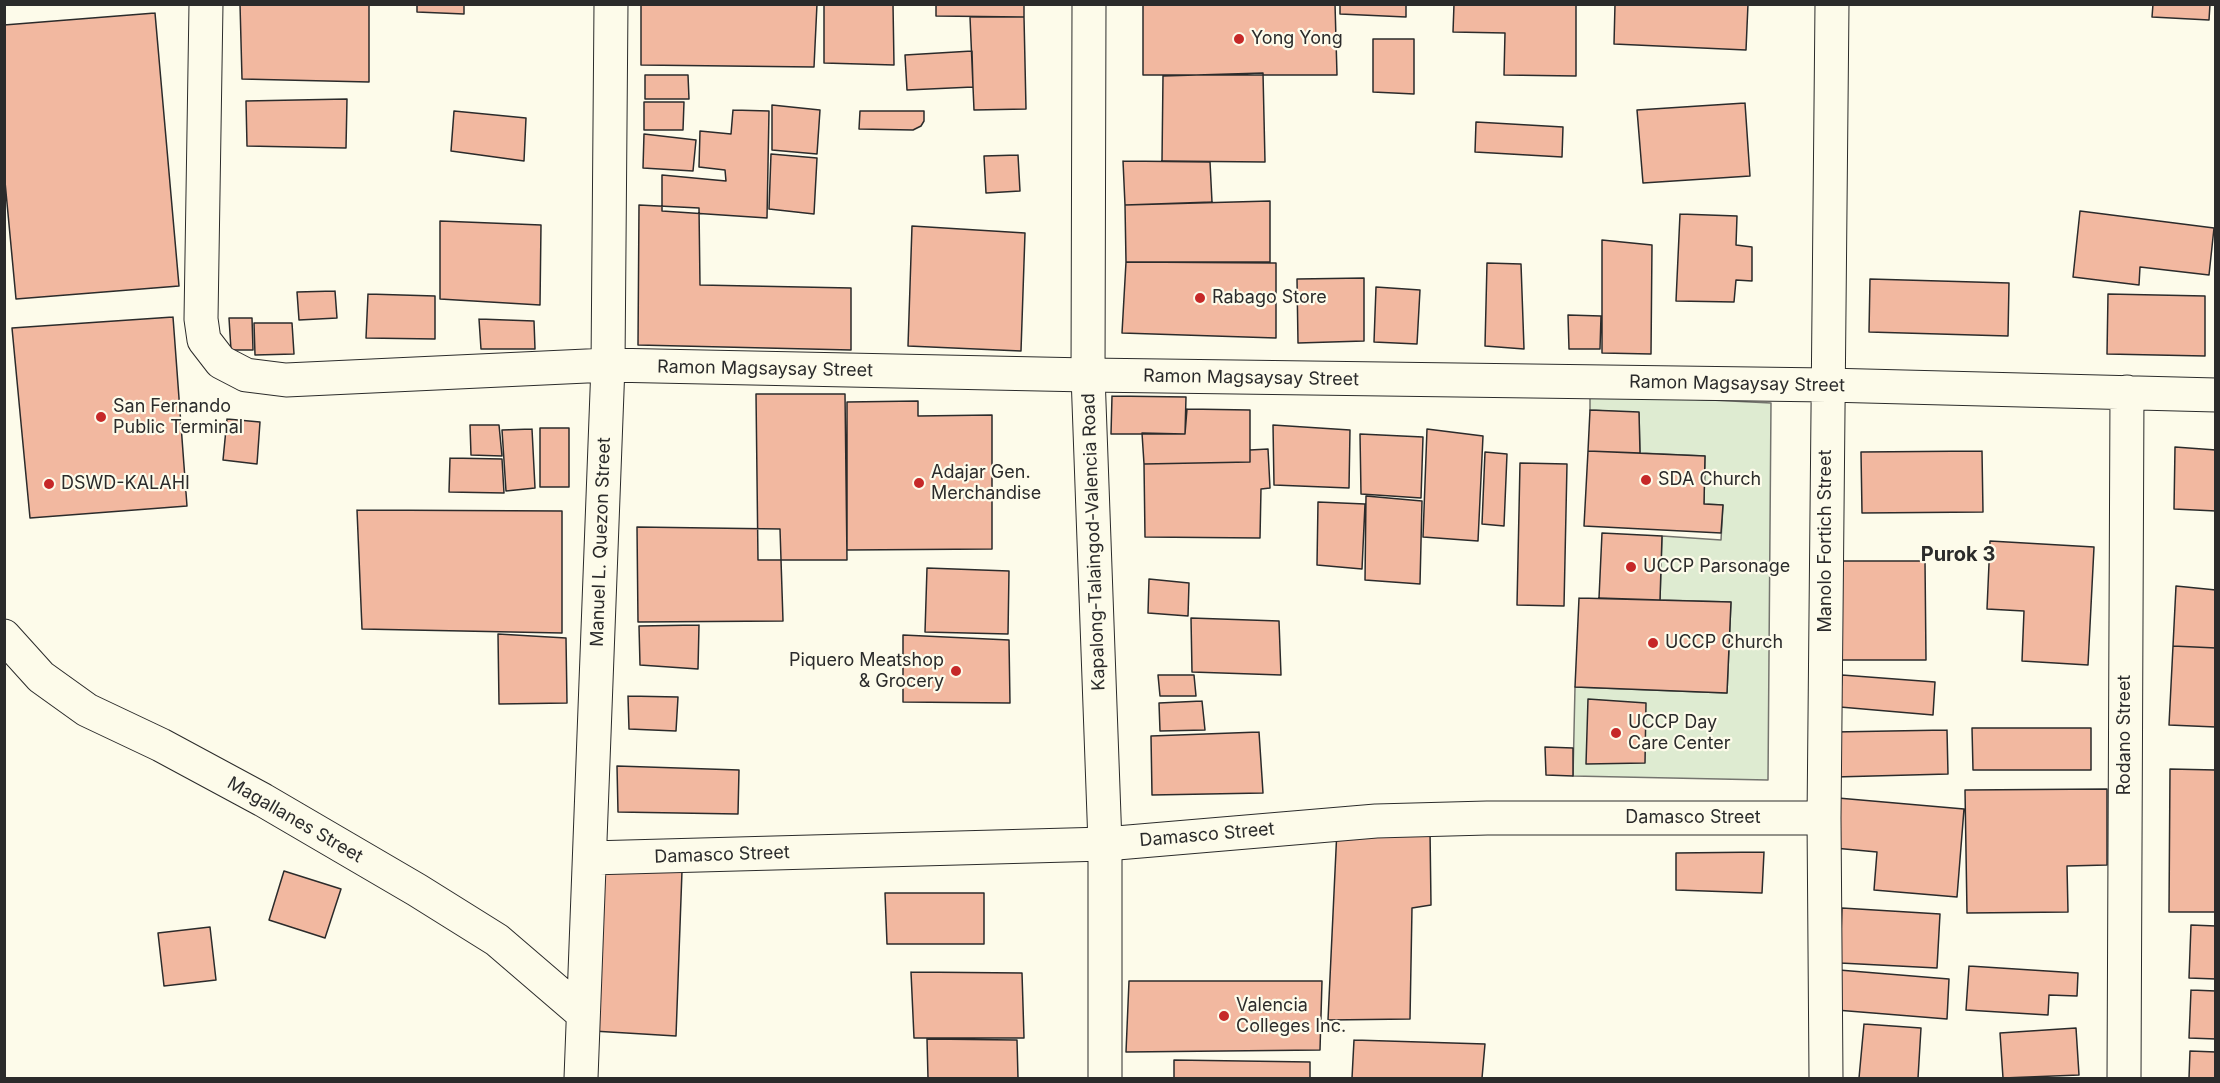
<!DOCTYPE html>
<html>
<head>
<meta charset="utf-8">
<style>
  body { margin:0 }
  #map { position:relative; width:2220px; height:1083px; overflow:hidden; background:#fdfbea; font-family:Inter,sans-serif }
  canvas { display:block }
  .frame { position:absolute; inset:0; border:6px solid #2b2b2b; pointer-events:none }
</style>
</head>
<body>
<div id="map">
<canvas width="2220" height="1083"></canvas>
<div class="frame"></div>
</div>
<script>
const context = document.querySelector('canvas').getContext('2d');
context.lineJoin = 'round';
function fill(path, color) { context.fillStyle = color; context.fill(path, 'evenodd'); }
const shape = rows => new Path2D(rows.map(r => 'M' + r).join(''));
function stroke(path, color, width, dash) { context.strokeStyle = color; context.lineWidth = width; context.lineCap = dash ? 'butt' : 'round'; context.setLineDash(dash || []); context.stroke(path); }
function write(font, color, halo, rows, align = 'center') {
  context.font = font + ' Inter,sans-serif'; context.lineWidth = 4.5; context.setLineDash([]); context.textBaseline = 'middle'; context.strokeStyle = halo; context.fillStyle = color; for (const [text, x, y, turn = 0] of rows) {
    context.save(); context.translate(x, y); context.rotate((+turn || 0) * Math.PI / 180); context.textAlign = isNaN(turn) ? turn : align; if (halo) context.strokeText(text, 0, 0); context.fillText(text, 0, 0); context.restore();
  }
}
const green = shape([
  [1590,394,1771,403,1768,780,1573,776,1575,687,1727,693,1731,602,1660,600,1662,536,1721,540,1723,505,1704,504,1705,456,1640,453,1639,413,1590,410,1590,394]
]);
fill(green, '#deebd1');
stroke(green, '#74746e', 1.5);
const building = shape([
  [240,4,369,4,369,82,242,79,240,4],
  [417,4,464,4,464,14,417,12,417,4],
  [641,4,817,4,814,67,641,65,641,4],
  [824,4,893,4,894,65,824,63,824,4],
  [936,4,1024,4,1024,17,936,16,936,4],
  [1143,4,1335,4,1337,75,1143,75,1143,4],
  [1340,4,1406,4,1406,17,1340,14,1340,4],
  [1454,4,1576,4,1576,76,1504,75,1505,33,1453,32,1454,4],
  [1615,4,1748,4,1746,50,1614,44,1615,4],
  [2153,4,2210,4,2209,20,2152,17,2153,4],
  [155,13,179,286,16,299,4,171,4,25,155,13],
  [970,17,1024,17,1026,109,974,110,970,17],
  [1373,39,1414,39,1414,94,1373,92,1373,39],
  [972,51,973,87,907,90,905,55,972,51],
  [1263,73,1265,162,1162,161,1163,76,1263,73],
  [645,75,688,75,689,99,645,99,645,75],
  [347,99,346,148,247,146,246,101,347,99],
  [644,102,684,102,683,130,644,130,644,102],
  [1745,103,1750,176,1643,183,1637,110,1745,103],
  [772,105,820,110,817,154,772,150,772,105],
  [733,110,769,111,767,218,662,211,662,175,726,181,725,170,699,167,700,131,731,134,733,110],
  [454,111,526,118,524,161,451,151,454,111],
  [860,111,924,111,924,121,921,126,913,130,859,129,860,111],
  [1476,122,1563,127,1562,157,1475,152,1476,122],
  [644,134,696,140,693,171,643,168,644,134],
  [771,154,817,158,814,214,769,209,771,154],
  [1018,155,1020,191,986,193,984,156,1018,155],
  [1123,161,1210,162,1212,202,1125,205,1123,161],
  [1270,201,1270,262,1126,262,1125,205,1270,201],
  [639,205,699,208,700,285,851,288,851,350,638,345,639,205],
  [2080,211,2214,228,2209,275,2140,267,2139,285,2073,277,2080,211],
  [1680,214,1737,216,1736,245,1752,247,1752,281,1736,280,1734,302,1676,301,1680,214],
  [440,221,541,225,540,305,440,299,440,221],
  [912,226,1025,233,1021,351,908,346,912,226],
  [1602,240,1652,245,1651,354,1602,353,1602,240],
  [1126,262,1276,263,1276,338,1122,333,1126,262],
  [1487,263,1521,264,1524,349,1485,346,1487,263],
  [1364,278,1364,341,1298,343,1297,279,1364,278],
  [1870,279,2009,283,2008,336,1869,332,1870,279],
  [1376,287,1420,290,1417,344,1374,342,1376,287],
  [335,291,337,318,299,320,297,292,335,291],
  [368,294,435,296,435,339,366,338,368,294],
  [2108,294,2205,296,2205,356,2107,354,2108,294],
  [1568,315,1601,316,1600,349,1569,349,1568,315],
  [173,317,187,506,30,518,12,328,173,317],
  [229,318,252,318,253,350,231,350,229,318],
  [479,319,534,321,535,349,481,349,479,319],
  [254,323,292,323,294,354,255,355,254,323],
  [756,394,845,394,847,560,758,560,756,394],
  [1112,396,1186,397,1185,434,1111,434,1112,396],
  [918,401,918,416,992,415,992,549,847,550,847,402,918,401],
  [1187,409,1250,410,1250,462,1144,464,1142,433,1185,434,1187,409],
  [1590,410,1639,412,1640,453,1588,451,1590,410],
  [227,419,260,422,257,464,223,460,227,419],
  [470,425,499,425,502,456,471,455,470,425],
  [1273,425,1350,430,1349,488,1274,485,1273,425],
  [540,428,569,428,569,487,540,487,540,428],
  [532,429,535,488,506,491,502,430,532,429],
  [1427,429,1483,436,1478,541,1423,537,1427,429],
  [1360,434,1423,437,1421,498,1361,494,1360,434],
  [2175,447,2216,450,2216,511,2174,509,2175,447],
  [1268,449,1270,488,1261,489,1260,538,1145,537,1144,464,1250,462,1250,450,1268,449],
  [1588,451,1705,456,1704,504,1723,505,1721,533,1584,526,1588,451],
  [1982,451,1983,512,1862,513,1861,452,1982,451],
  [1485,452,1507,454,1504,526,1482,524,1485,452],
  [450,458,502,459,504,493,449,492,450,458],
  [1520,463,1567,464,1564,606,1517,605,1520,463],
  [1366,496,1422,501,1420,584,1365,580,1366,496],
  [1318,502,1365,504,1362,569,1317,565,1318,502],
  [357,510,562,511,562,633,362,629,357,510],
  [637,527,780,529,783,621,638,622,637,527],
  [1602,533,1662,536,1660,600,1599,598,1602,533],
  [1990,541,2094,547,2088,665,2022,661,2024,611,1987,609,1990,541],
  [1833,561,1925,561,1926,660,1834,660,1833,561],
  [927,568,1009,571,1008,634,925,632,927,568],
  [1149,579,1189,583,1188,616,1148,613,1149,579],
  [2176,586,2216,590,2216,648,2173,646,2176,586],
  [1579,598,1731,602,1727,693,1575,687,1579,598],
  [1191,618,1279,621,1281,675,1192,672,1191,618],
  [699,625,698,669,640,665,639,626,699,625],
  [498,634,566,638,567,703,499,704,498,634],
  [903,635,1009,640,1010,703,903,702,903,635],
  [2173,646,2216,648,2216,727,2169,725,2173,646],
  [1158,675,1194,675,1196,696,1160,696,1158,675],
  [1842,675,1935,682,1933,715,1840,707,1842,675],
  [628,696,678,697,676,731,629,729,628,696],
  [1588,699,1646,703,1645,763,1586,764,1588,699],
  [1202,701,1205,730,1160,731,1159,703,1202,701],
  [1972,728,2091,728,2091,770,1973,770,1972,728],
  [1947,730,1948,774,1835,777,1834,732,1947,730],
  [1259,732,1263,793,1152,795,1151,736,1259,732],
  [1545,747,1573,748,1573,776,1546,775,1545,747],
  [617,766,739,770,738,814,618,812,617,766],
  [2170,769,2216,770,2216,912,2169,912,2170,769],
  [2107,789,2107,865,2067,866,2068,912,1967,913,1965,790,2107,789],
  [1838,798,1964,809,1957,897,1874,890,1877,852,1834,848,1838,798],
  [1337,829,1430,830,1431,905,1412,908,1410,1019,1328,1020,1337,829],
  [1764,852,1762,893,1676,890,1676,853,1764,852],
  [284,871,341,889,325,938,269,920,284,871],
  [598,871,682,871,676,1036,593,1031,598,871],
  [885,893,984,893,984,944,887,944,885,893],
  [1842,908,1940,914,1937,968,1840,963,1842,908],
  [2191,925,2216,926,2216,979,2189,978,2191,925],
  [210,927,216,980,164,986,158,933,210,927],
  [1969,966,2078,973,2077,996,2049,995,2048,1015,1966,1010,1969,966],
  [1839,970,1949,979,1947,1019,1836,1010,1839,970],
  [911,972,1022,973,1024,1038,914,1038,911,972],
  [1129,981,1322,981,1320,1050,1126,1052,1129,981],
  [2191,990,2216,991,2216,1039,2189,1038,2191,990],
  [1864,1024,1921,1028,1918,1078,1859,1078,1864,1024],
  [2076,1028,2079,1075,2003,1078,2000,1033,2076,1028],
  [927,1039,1017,1040,1018,1078,928,1078,927,1039],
  [1354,1040,1485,1044,1482,1078,1352,1078,1354,1040],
  [2190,1051,2216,1052,2216,1078,2189,1078,2190,1051],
  [1174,1060,1310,1062,1310,1078,1174,1078,1174,1060]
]);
fill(building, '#f2b8a0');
stroke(building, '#2b2b2b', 1.5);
const minor = shape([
  [206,4,201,319,204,340,221,362,246,375,286,380,608,365,1088,375,1827,385,2216,395],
  [4,636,41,677,87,710,161,745,263,800,417,890,497,940,582,1013],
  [590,858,1105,844,1376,821,1487,818,1824,818],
  [581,1078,608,365,611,4],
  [1826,1078,1824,818,1832,4],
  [2124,1078,2127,392]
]);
const highway = shape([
  [1089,4,1088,375,1105,844,1105,1078]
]);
stroke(minor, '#2b2b2b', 35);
stroke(highway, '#2b2b2b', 35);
stroke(minor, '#fdfbea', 33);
stroke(highway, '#fdfbea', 33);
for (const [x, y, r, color] of [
  [1239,39,6,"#c62828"],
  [1200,298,6,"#c62828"],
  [101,417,6,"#c62828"],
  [1646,480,6,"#c62828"],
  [919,483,6,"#c62828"],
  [49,484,6,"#c62828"],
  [1631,567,6,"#c62828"],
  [1653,643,6,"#c62828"],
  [956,671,6,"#c62828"],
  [1616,733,6,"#c62828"],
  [1224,1016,6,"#c62828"]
]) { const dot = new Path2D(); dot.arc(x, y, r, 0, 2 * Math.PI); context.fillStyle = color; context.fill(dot); stroke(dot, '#fdfbea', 2); }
write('18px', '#2b2b2b', '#fdfbea', [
  ["Yong Yong",1251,39],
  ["Rabago Store",1212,298],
  ["San Fernando",113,407],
  ["Public Terminal",113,428],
  ["Adajar Gen.",931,473],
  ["Merchandise",931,494],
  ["SDA Church",1658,480],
  ["DSWD-KALAHI",61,484],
  ["UCCP Parsonage",1643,567],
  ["UCCP Church",1665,643],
  ["Piquero Meatshop",944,661,"right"],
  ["& Grocery",944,682,"right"],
  ["UCCP Day",1628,723],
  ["Care Center",1628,744],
  ["Valencia",1236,1006],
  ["Colleges Inc.",1236,1027]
], 'left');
write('18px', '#2b2b2b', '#fdfbea', [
  ["Ramon Magsaysay Street",765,369,1],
  ["Ramon Magsaysay Street",1251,378,1],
  ["Ramon Magsaysay Street",1737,384,1],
  ["Manolo Fortich Street",1826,541,-90],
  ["Manuel L. Quezon Street",601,542,-88],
  ["Kapalong-Talaingod-Valencia Road",1094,542,-92],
  ["Rodano Street",2125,735,-90],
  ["Damasco Street",1693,818],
  ["Magallanes Street",295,820,30],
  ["Damasco Street",1207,835,-5],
  ["Damasco Street",722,855,-2]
]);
write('bold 20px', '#2b2b2b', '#fdfbea', [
  ["Purok 3",1958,555]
]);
</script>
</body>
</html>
